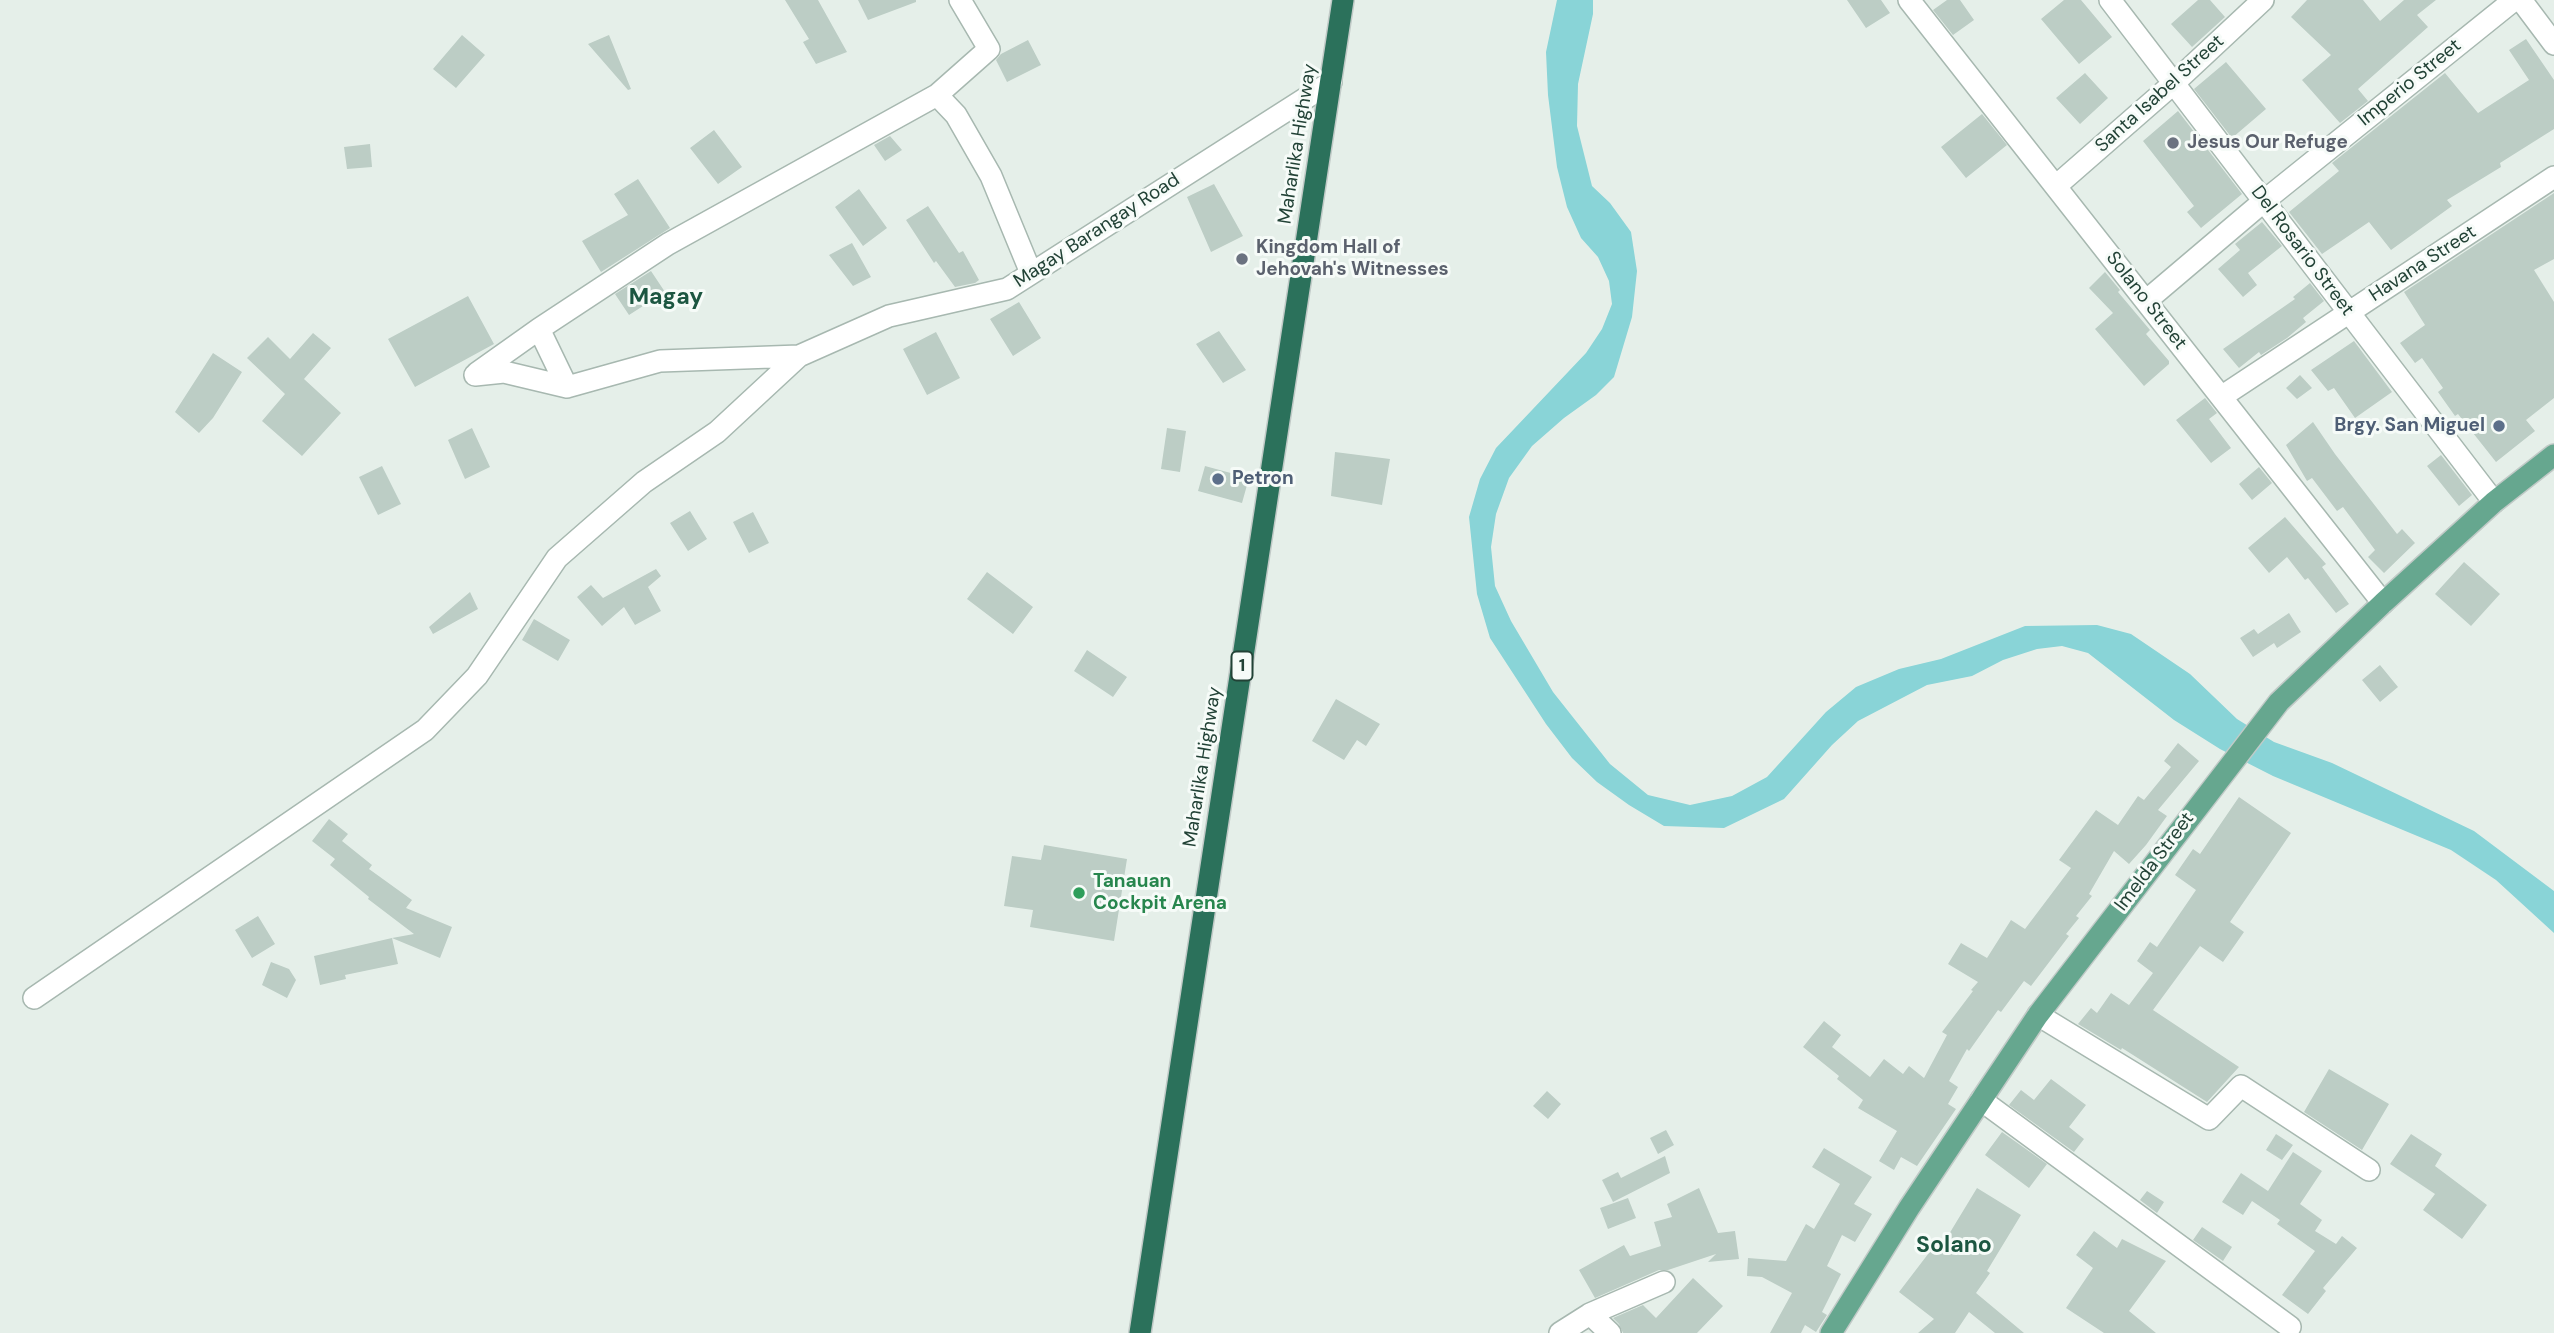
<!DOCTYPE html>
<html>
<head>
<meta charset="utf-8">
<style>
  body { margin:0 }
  canvas { display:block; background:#e5efe9 }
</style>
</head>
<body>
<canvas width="2554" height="1333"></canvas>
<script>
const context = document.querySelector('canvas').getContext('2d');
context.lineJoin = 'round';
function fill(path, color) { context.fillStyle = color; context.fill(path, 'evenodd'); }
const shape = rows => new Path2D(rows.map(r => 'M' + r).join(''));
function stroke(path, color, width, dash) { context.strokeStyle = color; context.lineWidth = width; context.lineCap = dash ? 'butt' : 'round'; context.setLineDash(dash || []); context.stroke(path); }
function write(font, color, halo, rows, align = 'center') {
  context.font = font + ' "DM Sans",sans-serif'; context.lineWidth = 6; context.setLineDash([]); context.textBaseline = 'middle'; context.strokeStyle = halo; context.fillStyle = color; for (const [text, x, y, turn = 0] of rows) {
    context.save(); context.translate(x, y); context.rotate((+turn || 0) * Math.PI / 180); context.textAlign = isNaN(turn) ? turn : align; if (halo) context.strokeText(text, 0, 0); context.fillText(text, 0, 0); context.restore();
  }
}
fill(shape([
  [1557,0,1593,0,1593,14,1578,84,1577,126,1592,186,1610,203,1631,232,1637,271,1632,317,1614,377,1596,395,1564,418,1532,446,1509,478,1496,514,1491,547,1495,586,1511,621,1553,692,1610,764,1648,795,1690,805,1732,796,1767,777,1826,712,1856,687,1899,669,1941,659,2025,626,2097,625,2131,634,2190,674,2237,719,2274,742,2332,763,2474,831,2554,891,2554,933,2496,880,2451,850,2273,776,2220,749,2174,720,2088,653,2062,646,2037,649,2003,660,1972,676,1927,685,1858,721,1832,745,1784,799,1724,828,1664,826,1629,805,1597,782,1572,758,1546,724,1490,638,1477,594,1469,517,1480,479,1496,448,1586,353,1602,329,1612,304,1609,281,1598,257,1581,238,1567,207,1557,167,1548,95,1546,52]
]), '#89d4d7');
fill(shape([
  [785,0,818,0,847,52,816,64,803,42,809,39],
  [858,0,916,0,916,2,868,20],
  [1847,0,1881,0,1890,13,1866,28],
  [1947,0,1960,0,1974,20,1953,35,1933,10],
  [2064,0,2081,0,2112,37,2079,64,2041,19],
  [2198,0,2210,0,2225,17,2192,47,2171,24],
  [2307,0,2363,0,2380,21,2404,0,2436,0,2417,15,2428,27,2358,89,2368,101,2340,123,2302,80,2331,55,2291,17],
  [462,35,485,55,456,88,433,69],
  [609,35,631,89,628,90,588,44],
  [2526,39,2554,80,2554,129,2500,163,2501,167,2447,200,2452,206,2391,250,2369,222,2322,254,2289,212,2339,171,2332,163,2445,73,2478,113,2529,80,2509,50],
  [1028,40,1041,65,1007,82,996,60,1001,54],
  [2226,62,2266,109,2232,138,2194,89],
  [2085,73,2108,98,2080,124,2056,98],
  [2178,111,2242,194,2201,228,2187,212,2194,206,2143,141],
  [1982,114,2007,145,1966,178,1941,147],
  [714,130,742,167,718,184,690,148],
  [890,136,902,150,885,161,874,145],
  [370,144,372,167,347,169,344,147],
  [638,179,670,228,601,272,582,241,628,215,614,194],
  [1214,184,1243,236,1211,252,1187,197],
  [859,189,887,228,863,246,835,207],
  [2554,193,2554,259,2534,270,2554,302,2554,398,2526,420,2535,431,2496,462,2458,414,2455,416,2438,392,2443,388,2422,358,2415,363,2400,343,2425,325,2404,292],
  [928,206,959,253,963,251,979,280,975,283,955,287,936,261,934,263,906,220],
  [2262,222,2282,246,2248,273,2257,285,2243,297,2218,269,2240,250,2235,244],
  [852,243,871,277,853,286,829,255],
  [651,271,665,292,629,315,615,294],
  [2105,272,2120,290,2118,292,2150,330,2146,334,2169,361,2169,364,2144,386,2095,329,2113,313,2089,288],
  [2310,283,2324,301,2303,318,2306,322,2287,338,2261,355,2259,352,2239,368,2223,349,2295,299,2293,297],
  [468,296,494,344,415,387,388,339],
  [1019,302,1041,338,1013,356,990,319],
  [1219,331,1246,370,1223,383,1196,344],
  [936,332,960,378,927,395,903,349],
  [313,333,331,348,304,379,341,413,302,456,262,421,285,394,247,358,268,337,290,359],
  [2354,341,2392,392,2355,418,2334,388,2328,391,2311,370],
  [213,353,242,372,213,418,199,433,175,412],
  [2300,375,2312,388,2297,399,2286,388],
  [2205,398,2217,413,2209,419,2231,448,2211,463,2176,420],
  [2313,422,2335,454,2397,534,2402,529,2415,543,2384,573,2368,557,2375,550,2343,507,2337,511,2312,478,2307,481,2286,445],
  [472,428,490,467,465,479,448,440],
  [1167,428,1186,431,1180,472,1161,469],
  [1335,452,1390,459,1382,505,1331,496],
  [2441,455,2472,495,2459,506,2427,466],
  [382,466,401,504,378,515,359,477],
  [1205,466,1249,478,1242,503,1198,491],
  [2259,467,2272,483,2252,500,2239,484],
  [690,511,707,539,688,551,670,523],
  [753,512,769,543,749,553,733,522],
  [2285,517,2326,564,2322,567,2349,604,2336,613,2308,578,2305,580,2287,557,2269,573,2248,548],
  [2464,562,2500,594,2471,626,2435,594],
  [656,569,661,576,648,587,661,611,635,625,624,607,602,626,577,597,591,585,603,598],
  [987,572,1033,607,1013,634,967,599],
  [470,592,478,609,433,634,429,627],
  [2289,613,2301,632,2277,648,2274,643,2253,657,2240,638,2254,629,2258,634],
  [534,619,570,640,558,661,522,640],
  [1087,650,1127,677,1113,697,1074,671],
  [2380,665,2398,687,2380,702,2362,680],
  [1336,699,1380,724,1366,746,1357,740,1344,760,1312,741],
  [2178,743,2199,761,2158,810,2167,816,2146,845,2129,864,2114,851,2089,894,2092,896,2076,916,2079,918,2066,934,2069,936,2031,986,2024,981,2001,1012,1998,1010,1969,1051,1967,1049,1949,1081,1958,1087,1948,1104,1956,1109,1917,1166,1901,1157,1894,1170,1879,1161,1897,1131,1858,1108,1863,1100,1837,1079,1839,1076,1803,1047,1824,1021,1841,1035,1832,1047,1870,1077,1884,1059,1903,1074,1909,1066,1924,1078,1947,1035,1942,1032,1973,991,1971,990,1978,982,1948,964,1961,943,1987,958,2011,920,2025,929,2071,868,2059,860,2096,810,2118,825,2138,796,2144,800,2171,767,2164,761],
  [2239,797,2291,833,2230,922,2244,932,2223,962,2200,946,2153,1010,2239,1067,2207,1102,2122,1048,2121,1050,2078,1024,2091,1008,2097,1013,2111,993,2129,1005,2153,973,2137,961,2150,942,2157,947,2196,890,2175,875,2193,849,2200,854],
  [329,819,348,834,342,841,372,865,369,869,412,900,406,908,452,927,440,958,392,938,414,934,368,899,369,897,330,865,335,859,312,841],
  [1044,845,1127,859,1114,941,1030,927,1033,910,1004,906,1012,856,1041,860],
  [258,916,275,944,252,958,235,930],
  [392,938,398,964,345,975,346,979,320,985,314,956],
  [271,962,289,969,296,980,287,998,262,985],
  [2329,1069,2389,1104,2362,1150,2304,1112],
  [2051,1079,2086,1105,2069,1127,2084,1139,2074,1152,2009,1105,2021,1090,2034,1100],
  [1547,1091,1561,1104,1548,1119,1533,1106],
  [1666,1130,1674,1145,1658,1154,1650,1138],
  [2002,1132,2047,1164,2029,1188,1985,1155],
  [2276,1134,2293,1145,2282,1160,2266,1150],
  [2411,1134,2442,1154,2435,1166,2487,1205,2462,1239,2423,1210,2435,1194,2390,1164],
  [1824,1148,1872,1177,1854,1204,1872,1214,1855,1242,1842,1235,1827,1266,1841,1274,1822,1312,1827,1315,1816,1332,1805,1325,1801,1333,1770,1333,1792,1293,1762,1277,1747,1276,1748,1258,1786,1261,1806,1224,1814,1229,1840,1184,1812,1167],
  [2293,1152,2322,1171,2300,1204,2322,1220,2315,1231,2336,1244,2342,1236,2357,1248,2323,1288,2326,1291,2308,1314,2282,1295,2315,1251,2277,1224,2280,1220,2252,1201,2243,1215,2222,1202,2241,1173,2268,1191],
  [1665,1156,1670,1173,1613,1202,1602,1180,1618,1172,1621,1178],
  [1699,1188,1718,1233,1735,1231,1739,1259,1708,1262,1716,1254,1668,1270,1659,1270,1595,1298,1579,1270,1624,1245,1630,1256,1661,1246,1654,1222,1672,1217,1667,1204],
  [1977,1188,2021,1215,1987,1271,1990,1273,1976,1293,2024,1333,1995,1333,1969,1312,1955,1333,1918,1333,1934,1319,1899,1292,1938,1241,1943,1244],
  [2147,1191,2164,1202,2157,1213,2140,1200],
  [1628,1198,1636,1218,1608,1229,1600,1208],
  [2202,1227,2232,1247,2223,1261,2193,1240],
  [2094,1231,2117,1248,2122,1239,2166,1261,2129,1311,2156,1333,2104,1333,2066,1308,2093,1268,2076,1255],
  [1693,1278,1723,1306,1697,1333,1623,1333,1619,1324,1613,1318,1643,1305,1656,1318]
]), '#bccdc5');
const street = shape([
  [1909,0,2383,603],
  [2110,0,2494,502],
  [2521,0,2554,44],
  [937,95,989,49,960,0],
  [2056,186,2174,83,2263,0],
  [2146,301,2264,201,2514,0],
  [539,329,567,387],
  [477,373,539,329,668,244,937,95,956,115,991,176,1031,273],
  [475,375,504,372,567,387,660,361,799,356,889,316,1007,289,1331,82],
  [2221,397,2554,177],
  [34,998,425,730,477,676,557,558,644,482,717,432,799,356],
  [2038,1015,2209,1119,2241,1086,2369,1170],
  [1981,1100,2290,1327],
  [1560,1333,1590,1314],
  [1610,1333,1590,1314,1664,1282]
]);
const primary = shape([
  [1831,1333,1909,1208,2038,1015,2279,702,2383,603,2494,502,2554,455]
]);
const highway = shape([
  [1140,1333,1343,0]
]);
stroke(street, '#a7b8b0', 24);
stroke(primary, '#c1cac7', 24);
stroke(highway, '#c1cac7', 24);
stroke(street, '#fff', 21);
stroke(primary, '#66a78f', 21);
stroke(highway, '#2b715b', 21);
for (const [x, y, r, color] of [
  [2173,143,7,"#6b7280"],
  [1242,259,7,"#6b7280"],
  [2499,426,7,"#5c6f8a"],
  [1218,479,7,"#5c6f8a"],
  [1079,893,7,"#2e9e5b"]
]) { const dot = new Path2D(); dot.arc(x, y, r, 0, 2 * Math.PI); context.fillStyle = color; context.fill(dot); stroke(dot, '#f6fbf8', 2.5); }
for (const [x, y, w] of [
  [1242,666,21]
]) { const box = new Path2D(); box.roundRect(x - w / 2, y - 14.5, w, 29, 5); context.fillStyle = '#f6fbf8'; context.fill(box); stroke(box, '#224236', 2); }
write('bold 18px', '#224236', null, [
  ["1",1242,666]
]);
write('19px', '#224236', '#f6fbf8', [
  ["Imperio Street",2410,83,-39],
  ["Santa Isabel Street",2160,94,-42],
  ["Maharlika Highway",1298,144,-81],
  ["Magay Barangay Road",1097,231,-33],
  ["Del Rosario Street",2302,251,53],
  ["Havana Street",2423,264,-33],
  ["Solano Street",2146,301,52],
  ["Maharlika Highway",1203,767,-81],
  ["Imelda Street",2155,862,-53]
]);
write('bold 19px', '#5b616d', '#f6fbf8', [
  ["Jesus Our Refuge",2187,143],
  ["Kingdom Hall of",1256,248],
  ["Jehovah's Witnesses",1256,270]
], 'left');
write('bold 19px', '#4e5e75', '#f6fbf8', [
  ["Brgy. San Miguel",2485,426],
  ["Petron",1232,479,"left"]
], 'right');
write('bold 19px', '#27864d', '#f6fbf8', [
  ["Tanauan",1093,882],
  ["Cockpit Arena",1093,904]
], 'left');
write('bold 23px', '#1c5641', '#f6fbf8', [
  ["Magay",666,298],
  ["Solano",1954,1246]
]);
</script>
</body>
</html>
